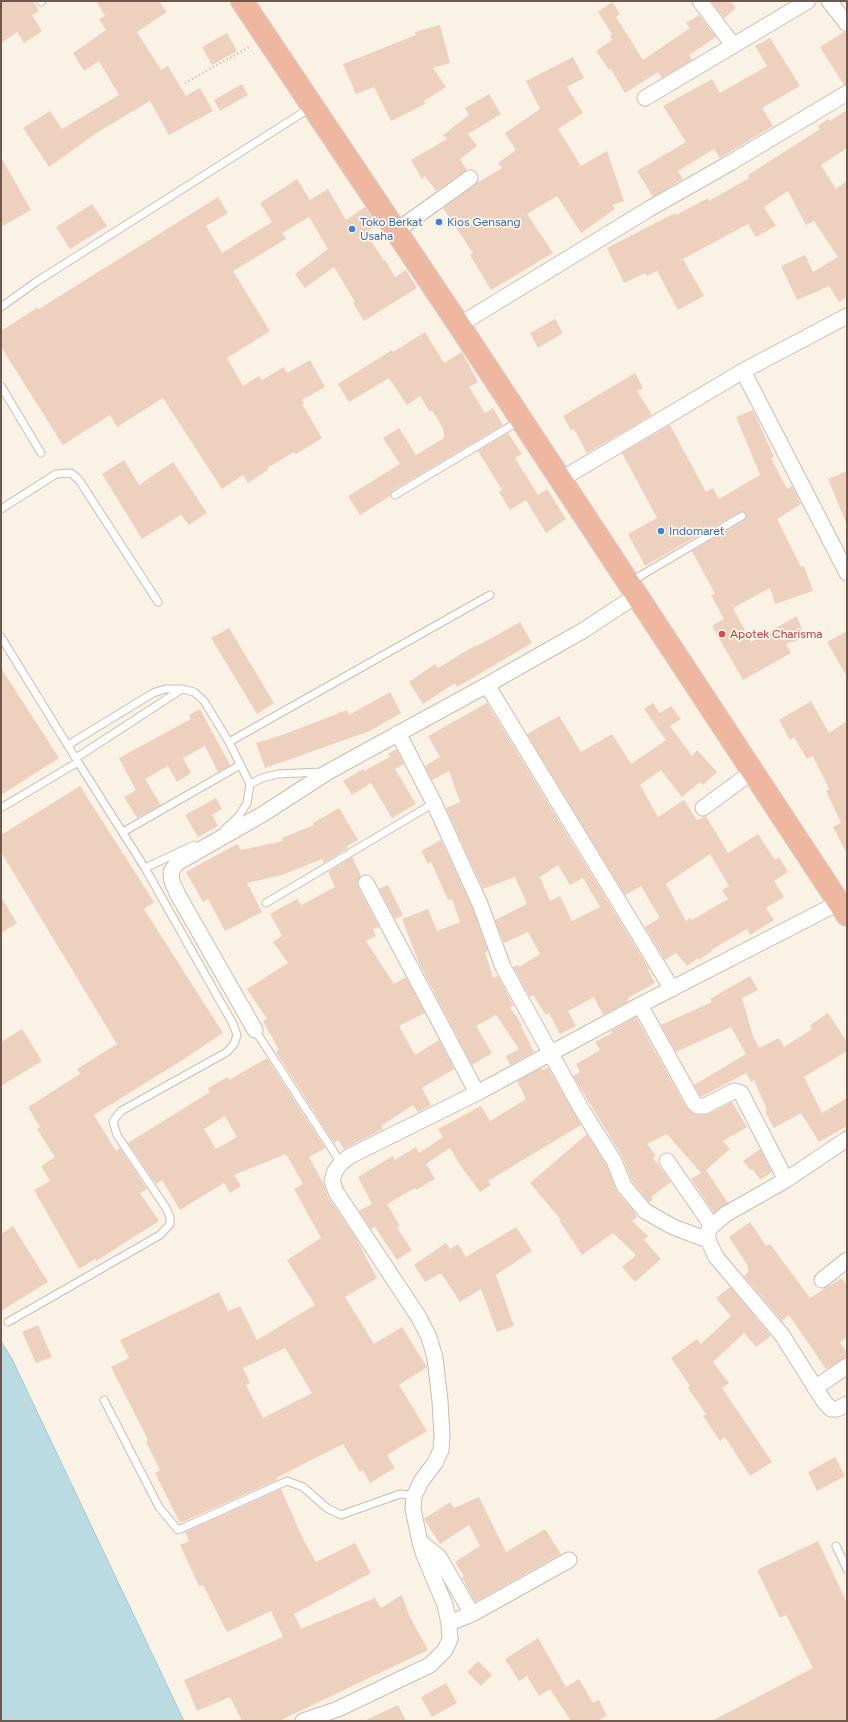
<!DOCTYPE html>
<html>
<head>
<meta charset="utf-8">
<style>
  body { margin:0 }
  #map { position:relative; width:848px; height:1722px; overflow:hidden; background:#faf2e4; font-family:Figtree,sans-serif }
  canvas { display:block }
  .frame { position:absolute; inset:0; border:2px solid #70594c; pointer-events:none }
</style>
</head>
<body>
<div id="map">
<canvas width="848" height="1722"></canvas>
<div class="frame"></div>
</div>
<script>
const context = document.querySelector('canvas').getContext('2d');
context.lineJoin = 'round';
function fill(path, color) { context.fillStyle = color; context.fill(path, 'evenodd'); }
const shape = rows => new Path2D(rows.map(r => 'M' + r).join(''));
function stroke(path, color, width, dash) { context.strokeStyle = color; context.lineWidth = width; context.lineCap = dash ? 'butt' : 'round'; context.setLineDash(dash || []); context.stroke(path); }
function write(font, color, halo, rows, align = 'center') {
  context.font = font + ' Figtree,sans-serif'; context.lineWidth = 3.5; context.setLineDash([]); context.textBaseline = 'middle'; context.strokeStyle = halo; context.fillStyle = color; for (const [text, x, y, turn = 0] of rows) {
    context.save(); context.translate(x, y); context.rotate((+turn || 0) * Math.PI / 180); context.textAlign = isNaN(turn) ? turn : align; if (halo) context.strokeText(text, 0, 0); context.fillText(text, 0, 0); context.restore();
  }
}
const water = shape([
  [1,1341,12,1359,184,1721,1,1721,1,1341]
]);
fill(water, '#badbe1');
stroke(water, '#a1cad2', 1);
fill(shape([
  [1,1,33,1,39,11,32,15,42,31,24,43,17,32,1,43],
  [96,1,159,1,167,12,137,32,161,70,168,66,186,96,200,88,213,111,169,135,150,101,98,132,49,167,23,128,50,111,62,129,119,95,99,61,84,71,73,53,106,30,99,19,105,16],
  [711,1,730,1,736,8,724,18],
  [612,2,620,14,616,17,643,60,690,28,686,23,699,15,716,37,689,55,692,60,662,78,658,72,625,93,611,69,609,70,596,51,612,40,610,36,612,34,598,12],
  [440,25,450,63,433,68,446,87,424,101,425,104,391,121,374,87,356,94,343,64,416,35,415,32],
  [844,32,847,33,847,84,844,85,820,47],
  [227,33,237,51,212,65,202,47],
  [770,38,800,86,762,108,773,126,720,158,714,149,678,171,683,179,653,197,637,171,686,142,663,106,712,79,720,93,767,66,755,46],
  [573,57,584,78,567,87,583,113,558,129,581,166,607,151,624,201,612,205,615,209,581,233,557,196,527,214,553,253,491,290,470,255,473,253,443,208,477,183,502,168,498,163,516,150,505,133,540,109,526,81],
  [242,84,248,95,220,111,214,100],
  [489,94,501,114,468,134,477,146,460,159,467,170,436,191,425,176,422,179,411,160,447,139,443,135,469,115,465,108],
  [847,110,847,148,821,165,836,189,847,181,847,297,839,302,829,286,797,300,781,266,805,255,813,272,838,257,814,221,806,225,788,191,764,207,776,226,756,237,748,224,683,259,704,296,678,310,657,271,647,276,645,273,624,283,607,248,675,213,676,215,708,198,709,201,749,178,748,175,820,129,818,126,828,119,830,121],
  [1,157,31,210,1,227],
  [297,179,310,200,328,189,346,220,365,207,377,225,366,233,384,261,385,260,395,277,406,270,417,288,364,321,353,303,355,302,334,267,305,288,295,274,328,249,309,217,282,233,286,239,233,271,270,331,227,358,243,386,259,376,262,380,284,367,287,373,310,360,325,387,302,400,304,403,302,404,322,438,296,454,294,452,267,468,268,470,248,483,243,475,222,489,163,398,117,427,110,415,63,445,1,347,1,331,37,308,39,309,218,197,228,213,206,226,222,253,272,222,260,203],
  [92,204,107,226,70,249,56,227],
  [555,319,563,333,538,348,530,333],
  [425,332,444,363,462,352,478,382,469,387,485,413,493,408,503,425,392,491,390,496,360,515,348,496,400,464,383,438,399,428,416,455,444,438,443,428,432,410,430,412,420,396,407,405,389,378,349,402,338,384,392,350,393,352],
  [635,373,643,388,637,391,652,415,587,453,574,429,571,430,563,416],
  [753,410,774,457,771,458,787,489,792,486,801,504,777,519,801,567,804,566,813,591,775,604,770,588,733,608,751,642,797,616,805,638,786,644,791,653,743,680,712,626,724,619,711,595,715,594,692,551,745,520,746,514,744,512,739,512,645,566,628,534,657,518,622,453,670,425,706,492,713,488,719,499,760,475,736,417],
  [508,433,522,454,515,458,538,495,547,489,566,519,546,533,526,500,510,510,499,492,502,490,478,451],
  [124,460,139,485,173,462,207,513,189,525,181,515,142,539,102,474],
  [847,471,847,525,828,479],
  [520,622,532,643,457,687,455,683,423,704,409,682,435,664,438,668,476,645,477,646],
  [229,628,274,703,257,714,211,638],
  [847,631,847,677,827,642],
  [1,668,59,758,1,795],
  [390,692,401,713,370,731,265,768,256,743,282,735,347,710,349,715],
  [811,701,829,733,847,721,847,854,833,827,841,823,826,791,829,789,813,756,807,759,794,737,790,740,779,720],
  [487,703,649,969,648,970,655,983,628,998,629,1001,603,1015,594,997,568,1011,576,1026,560,1034,549,1013,546,1015,533,995,530,997,513,967,518,965,519,967,540,954,528,932,504,943,495,920,527,904,515,877,483,889,446,808,460,802,449,771,432,780,425,766,440,757,428,736],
  [558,865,570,885,583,878,600,907,572,921,560,896,550,901,540,877],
  [653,703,660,713,671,706,681,719,670,726,692,756,697,750,717,772,703,785,700,782,682,797,661,770,640,785,658,817,684,800,697,820,706,816,728,853,758,834,775,860,779,857,788,872,774,881,784,897,766,908,774,920,750,935,747,929,711,950,712,951,699,960,698,958,687,966,676,953,665,960,645,927,660,918,641,886,625,895,527,734,559,716,581,752,612,734,631,764,666,740,644,709],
  [710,854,729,886,722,890,728,899,692,920,690,918,686,921,666,884],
  [200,709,230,765,218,772,205,746,183,758,191,773,177,782,168,766,145,779,161,805,137,818,124,797,136,790,119,758,191,719,189,715],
  [396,749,404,764,395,769,416,804,392,818,371,783,352,795,343,781,363,769,364,771,390,757,388,754],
  [80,786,154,902,144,909,223,1033,184,1059,94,1115,116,1151,120,1148,147,1189,140,1193,159,1221,96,1261,95,1259,79,1269,34,1190,50,1181,41,1166,55,1157,37,1129,40,1127,28,1107,80,1074,77,1069,117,1044,1,852,1,835],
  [216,798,222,809,212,815,218,826,198,837,185,815],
  [339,808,358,840,347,846,348,848,324,863,322,859,282,875,247,883,262,912,225,931,208,899,203,902,186,872,237,844,241,850,283,841,282,838,314,825,313,823],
  [441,840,472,907,488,951,485,952,493,978,498,976,514,1006,510,1007,522,1025,521,1026,534,1052,510,1065,506,1056,519,1049,496,1015,476,1026,492,1053,472,1065,419,963,402,919,428,909,437,931,460,922,452,899,448,900,431,862,428,864,421,851],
  [352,857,361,876,357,882,358,887,379,927,373,929,376,936,366,941,394,984,406,977,425,1013,399,1026,415,1055,439,1040,454,1069,422,1088,431,1105,418,1112,413,1105,381,1126,383,1129,344,1149,338,1140,334,1143,276,1052,279,1050,263,1021,267,1019,247,989,288,963,273,942,282,936,270,914,297,899,301,905,335,887,328,872],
  [388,885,403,915,395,919,379,889],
  [1,897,17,923,1,933],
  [750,976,758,990,742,998,753,1036,759,1048,779,1038,784,1047,812,1029,810,1025,828,1013,847,1042,847,1051,804,1077,822,1113,847,1098,847,1126,819,1142,801,1113,774,1128,765,1112,767,1110,754,1080,751,1082,746,1073,701,1097,694,1085,746,1054,731,1027,676,1052,661,1025,712,1002,710,999],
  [636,1017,686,1107,691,1112,697,1115,709,1114,732,1102,747,1127,723,1141,730,1149,706,1170,728,1203,714,1213,691,1179,701,1173,667,1134,647,1144,656,1156,653,1158,671,1182,651,1197,653,1200,649,1202,632,1181,622,1156,573,1076,580,1072,576,1064,600,1050,595,1042,612,1033,611,1031],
  [22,1029,42,1061,1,1086,1,1042],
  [267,1058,325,1148,309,1157,323,1183,328,1197,356,1238,377,1278,345,1297,374,1344,402,1327,427,1367,399,1385,427,1431,387,1455,395,1468,370,1483,363,1470,360,1472,343,1444,276,1478,277,1480,180,1523,155,1473,160,1470,146,1442,148,1440,111,1367,129,1358,120,1340,219,1292,228,1311,240,1306,257,1340,315,1305,287,1260,321,1238,294,1189,303,1184,286,1154,234,1175,241,1186,230,1193,224,1183,180,1210,162,1180,156,1184,128,1143,210,1092,208,1088,228,1077,229,1080],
  [225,1116,237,1137,216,1149,204,1129],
  [285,1348,312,1393,263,1418,246,1385,250,1383,243,1368],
  [548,1067,581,1125,488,1181,491,1185,480,1192,460,1165,450,1148,426,1164,435,1179,416,1190,415,1188,387,1204,400,1226,397,1228,412,1250,397,1260,375,1227,371,1229,359,1211,372,1204,358,1177,393,1156,395,1160,416,1147,419,1153,443,1137,438,1129,481,1106,490,1121,526,1099,517,1081,541,1068,542,1070],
  [587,1134,606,1165,617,1192,634,1212,637,1217,632,1221,648,1236,644,1240,661,1259,635,1282,622,1267,636,1255,613,1233,582,1255,559,1220,561,1220,530,1183],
  [760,1149,772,1172,760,1180,753,1169,750,1170,743,1161],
  [750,1222,766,1246,770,1244,810,1298,842,1278,847,1286,847,1337,840,1342,847,1353,847,1357,826,1369,789,1315,782,1321,744,1276,749,1271,747,1267,748,1266,729,1237],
  [13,1226,48,1282,1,1311,1,1234],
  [516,1227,532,1251,496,1275,514,1326,497,1332,481,1289,460,1302,441,1273,425,1282,414,1265,446,1243,450,1249,458,1244,466,1257],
  [730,1287,771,1336,756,1347,744,1333,713,1362,729,1383,722,1388,772,1462,750,1476,725,1437,720,1441,703,1416,706,1414,688,1388,690,1386,671,1358,697,1339,701,1344,731,1316,716,1298],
  [38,1325,52,1357,36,1363,22,1332],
  [835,1457,845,1476,817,1491,808,1472],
  [281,1489,304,1541,316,1562,355,1543,371,1573,294,1614,301,1629,375,1598,381,1608,402,1595,409,1615,428,1650,279,1721,242,1721,230,1697,197,1711,184,1680,283,1637,271,1611,227,1632,203,1585,199,1586,180,1545,189,1541,185,1532],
  [479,1497,506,1552,545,1529,561,1554,475,1602,462,1577,464,1576,455,1562,480,1546,469,1525,440,1544,424,1519,450,1502,454,1508],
  [818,1541,847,1603,847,1719,843,1721,712,1721,813,1668,786,1615,780,1618,757,1570],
  [538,1638,566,1687,579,1679,593,1703,599,1700,607,1716,597,1721,571,1721,550,1689,539,1696,527,1676,519,1681,505,1659],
  [478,1661,492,1675,481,1686,467,1672],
  [446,1683,457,1703,432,1717,421,1697],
  [398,1705,406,1721,364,1721]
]), '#edd1be');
const lane = shape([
  [41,2,42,1],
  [1,307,36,282,310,108],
  [1,386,41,453],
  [395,495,519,421],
  [1,509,56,474,71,473,79,480,158,602],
  [630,582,742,516],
  [1,637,78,762,1,808],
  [229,742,490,595],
  [68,745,153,693,165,689,182,689,194,692,204,701,229,742,250,784],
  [76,758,182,689],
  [78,762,145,868],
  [225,829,239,816,247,803,250,784,262,778,278,774,321,772],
  [123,832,240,765],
  [266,903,434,803],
  [255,1030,341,1163],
  [8,1322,160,1235,170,1224,170,1217,166,1208,117,1135,113,1121,121,1111,227,1052,234,1044,237,1035,233,1024,145,868,194,845],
  [104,1400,159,1507,178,1530,287,1481,303,1487,327,1508,341,1515,400,1494,414,1496],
  [836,1546,847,1569]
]);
const street = shape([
  [700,1,733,45],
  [829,1,847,24],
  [645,98,808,1],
  [396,231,470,178],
  [459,325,649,209,730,163,847,93],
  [743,371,847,573],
  [560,480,743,371,847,316],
  [487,685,672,989],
  [398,733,434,803,480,904,503,967,582,1110,614,1161,624,1186,645,1211,673,1227,708,1240],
  [703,808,752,772],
  [366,883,477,1093],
  [640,1005,694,1103,697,1106,705,1106,734,1091,741,1093,786,1180],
  [255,1030,178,895,172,882,171,872,177,863,263,814,328,772,487,685,584,630,637,595],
  [847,1139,786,1180,726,1214,712,1226,708,1231,708,1240,716,1257,782,1335,825,1403,831,1409,837,1409,847,1404],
  [667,1161,712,1226],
  [822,1280,847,1260],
  [815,1388,847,1366],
  [472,1614,439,1557,420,1542,413,1509,414,1496,422,1480,435,1463,441,1450,442,1435,440,1401,435,1358,429,1337,418,1316,336,1192,332,1181,335,1171,341,1163,350,1156,477,1093,640,1005,846,899],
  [449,1623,472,1614,569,1560],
  [303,1721,338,1709,430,1665,445,1650,450,1639,449,1623,445,1605,424,1555,420,1542]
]);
const highway = shape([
  [242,1,459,325,847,915]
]);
stroke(lane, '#ccbcae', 9);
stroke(street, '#ccbcae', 17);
stroke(highway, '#d7d1cd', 24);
stroke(shape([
  [185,83,251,46]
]), '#d1b5a1', 2.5, [1, 3]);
stroke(lane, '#fff', 7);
stroke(street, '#fff', 15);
stroke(highway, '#efb6a0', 22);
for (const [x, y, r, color] of [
  [439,222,4,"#3f7fe0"],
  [352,229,4,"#3f7fe0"],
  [661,531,4,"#3f7fe0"],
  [722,634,4,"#e0444e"]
]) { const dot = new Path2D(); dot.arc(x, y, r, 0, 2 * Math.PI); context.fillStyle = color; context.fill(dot); stroke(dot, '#fdf6e9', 1.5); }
write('12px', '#366cbe', '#fdf6e9', [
  ["Toko Berkat",360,222],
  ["Usaha",360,236],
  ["Kios Gensang",447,222],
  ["Indomaret",669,531]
], 'left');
write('12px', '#be3a42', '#fdf6e9', [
  ["Apotek Charisma",730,634]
], 'left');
</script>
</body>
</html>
